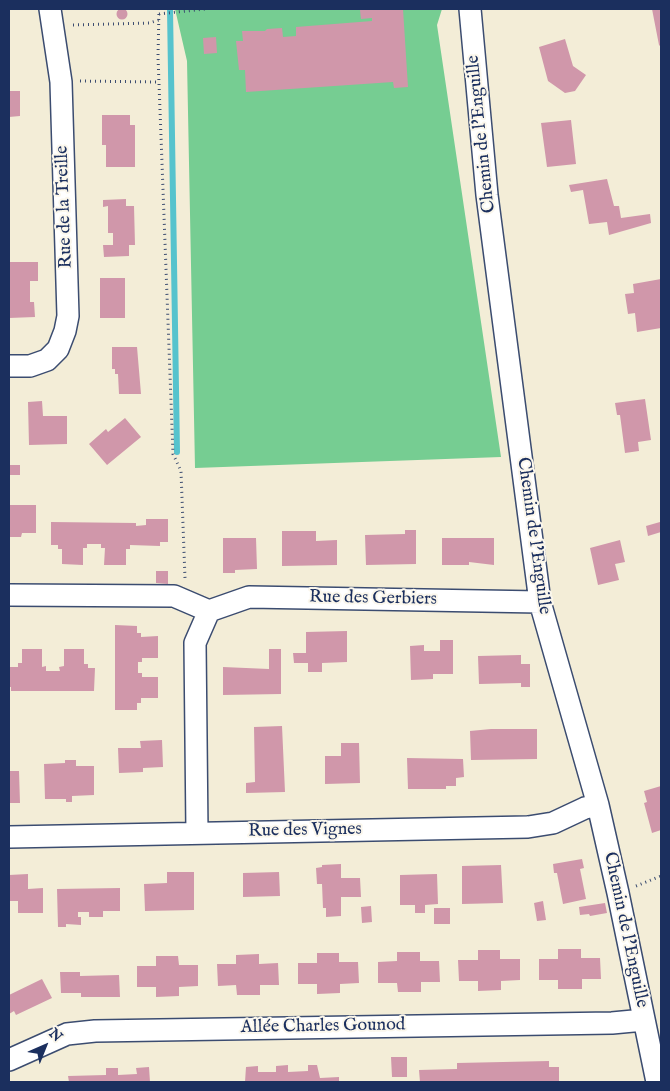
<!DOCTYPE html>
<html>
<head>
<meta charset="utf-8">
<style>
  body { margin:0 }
  #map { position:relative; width:670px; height:1091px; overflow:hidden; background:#f3edd7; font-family:"IM FELL English",serif }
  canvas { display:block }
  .frame { position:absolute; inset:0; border:10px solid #1b2f5e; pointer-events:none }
  .north { position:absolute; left:20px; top:1021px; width:50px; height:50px; -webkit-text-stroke:4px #fbf7ec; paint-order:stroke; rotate:44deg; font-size:14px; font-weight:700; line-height:20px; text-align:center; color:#1b2f5e }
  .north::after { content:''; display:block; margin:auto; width:18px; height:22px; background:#1b2f5e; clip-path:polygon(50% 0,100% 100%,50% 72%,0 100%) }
</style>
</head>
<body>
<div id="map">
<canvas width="670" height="1091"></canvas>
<div class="frame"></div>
<div class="north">N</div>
</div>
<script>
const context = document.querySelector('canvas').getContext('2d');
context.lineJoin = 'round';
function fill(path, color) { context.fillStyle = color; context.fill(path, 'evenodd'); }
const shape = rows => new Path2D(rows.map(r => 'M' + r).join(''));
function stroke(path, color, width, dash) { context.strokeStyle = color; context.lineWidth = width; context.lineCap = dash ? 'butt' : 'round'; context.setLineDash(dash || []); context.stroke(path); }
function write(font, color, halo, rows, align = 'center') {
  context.font = font + ' "IM FELL English",serif'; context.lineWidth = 4; context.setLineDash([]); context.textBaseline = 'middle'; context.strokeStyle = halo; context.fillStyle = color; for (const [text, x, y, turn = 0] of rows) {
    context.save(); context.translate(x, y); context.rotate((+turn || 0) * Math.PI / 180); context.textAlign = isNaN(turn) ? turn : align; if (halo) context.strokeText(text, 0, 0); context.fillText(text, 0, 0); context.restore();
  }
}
fill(shape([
  [175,9,442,9,437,25,501,457,195,468,187,61]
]), '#76cd92');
stroke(shape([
  [170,9,177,452]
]), '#56c3cd', 6);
fill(shape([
  '116.5 14a5.5 5.5 0 1 1 11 0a5.5 5.5 0 1 1-11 0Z',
  [403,9,408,87,394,88,393,82,246,92,245,70,239,70,236,41,243,41,242,31,265,31,267,29,282,28,283,37,296,36,296,27,372,21,372,18,361,19,360,10],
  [652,9,661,9,661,47,659,45],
  [216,37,217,53,204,54,203,38],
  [565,39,573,66,586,75,575,91,565,93,548,81,539,47],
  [9,91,20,91,20,116,9,117],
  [102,115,130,115,130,125,135,125,135,167,106,167,106,145,102,145],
  [571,120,576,164,547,167,541,123],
  [607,179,614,206,619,206,621,218,650,214,651,223,609,235,607,222,589,224,583,190,571,192,569,185],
  [126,199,126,206,134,206,135,245,129,245,129,256,104,257,103,245,113,245,113,233,108,233,108,206,103,207,103,200],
  [9,262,38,262,38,281,30,281,30,302,34,302,35,317,9,318],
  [100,278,125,278,125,318,100,318],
  [661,279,661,328,637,332,635,313,628,314,625,294,634,293,633,284],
  [112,347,137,347,141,394,119,394,118,374,115,374,115,369,112,369],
  [645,399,651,440,638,442,639,451,625,453,620,415,617,415,615,403],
  [42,401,43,416,67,416,67,444,29,445,28,402],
  [125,418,141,437,107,465,89,444,106,429,108,432],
  [10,465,20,465,20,475,10,475],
  [9,505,36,505,36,533,22,533,21,537,9,537],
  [146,519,168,519,168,542,160,542,160,546,130,545,130,549,126,549,126,565,104,565,105,548,101,548,101,544,87,544,87,548,83,548,83,565,62,564,62,549,58,549,58,545,51,545,51,522,136,523,136,526,146,525],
  [660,522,661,532,648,536,646,526],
  [405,530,416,530,416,564,366,565,365,535,405,534],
  [282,531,316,531,316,541,337,540,337,565,282,566],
  [223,538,256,538,257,569,235,570,235,573,223,573],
  [442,538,494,538,494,565,469,562,469,565,442,565],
  [620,540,625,562,615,564,619,580,598,585,590,548],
  [156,571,168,571,168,584,156,583],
  [115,625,137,626,137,633,141,633,141,637,158,636,158,658,142,658,142,662,138,662,138,673,142,673,142,677,158,677,158,698,141,698,141,703,137,703,137,710,115,710],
  [347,631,347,662,322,663,322,672,308,672,308,663,294,663,293,653,306,653,306,632],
  [440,640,453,640,453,674,433,674,433,679,411,680,410,646,424,645,424,651,440,651],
  [22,649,42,649,42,667,46,666,46,671,60,671,59,667,64,666,64,649,84,649,84,664,88,664,88,668,95,668,94,691,11,691,11,687,9,687,9,667,18,667,18,663,22,663],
  [269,649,281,649,281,694,223,695,223,667,269,669],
  [521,655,521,664,530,664,530,687,521,687,521,683,479,684,478,656],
  [282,726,285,792,246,793,246,783,255,782,254,727],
  [491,729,537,729,537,759,471,760,470,731],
  [162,740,163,767,143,768,143,772,119,773,118,748,141,748,140,741],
  [341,743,359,743,360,783,325,784,325,756,341,756],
  [407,758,463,759,464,777,456,778,456,786,446,786,446,789,408,789],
  [65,760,76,760,76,766,94,766,94,795,72,796,72,802,66,802,66,799,45,799,44,764,65,763],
  [9,771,19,771,20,803,9,803],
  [661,786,661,830,652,833,644,803,647,802,644,791],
  [582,859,584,868,580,869,586,899,563,904,557,873,554,873,553,864],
  [341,864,341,878,360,878,361,897,341,897,341,916,326,917,326,908,323,908,322,884,317,884,316,868,322,867,322,865],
  [501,865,503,903,462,904,462,866],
  [167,872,194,872,194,910,145,911,144,884,167,883],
  [279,872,280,896,243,897,243,873],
  [28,874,28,889,43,888,43,913,18,913,18,901,9,901,9,875],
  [437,874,438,904,425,905,425,913,415,913,415,905,400,905,400,875],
  [120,888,120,911,103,911,103,917,89,917,89,912,78,912,78,917,81,917,81,925,66,924,66,927,58,927,57,889],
  [543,901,546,920,537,921,534,903],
  [605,903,607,913,590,916,589,914,580,915,579,907],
  [371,906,372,922,362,923,361,907],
  [434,908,450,908,450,924,434,924],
  [558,949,581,949,581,958,600,958,601,979,582,979,582,989,558,989,558,980,539,980,539,959,558,959],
  [478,950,500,950,500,959,520,959,520,980,501,981,501,990,478,991,478,981,459,981,458,960,478,960],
  [397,952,420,952,420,961,439,961,440,982,421,982,421,992,398,992,397,983,378,983,378,962,397,961],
  [317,953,339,953,339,962,358,962,359,983,340,984,340,993,317,994,317,984,298,984,298,963,317,963],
  [259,954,259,964,278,963,279,985,260,985,260,995,237,995,236,985,218,986,217,964,236,964,236,955],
  [156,956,178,956,179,965,198,965,198,986,179,987,179,996,156,997,156,987,137,987,137,966,156,966],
  [60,972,80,972,80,976,119,975,120,997,81,997,81,993,61,993],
  [42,979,52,998,16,1015,14,1011,9,1014,9,995],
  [391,1057,407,1057,407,1077,392,1077],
  [549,1061,549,1067,559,1067,559,1082,420,1082,419,1070,457,1069,457,1063],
  [288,1065,288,1072,308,1071,308,1065,317,1065,320,1078,339,1077,339,1082,245,1082,246,1067,258,1066,258,1072,276,1072,276,1066],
  [149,1067,150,1082,69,1082,68,1076,106,1075,106,1068,118,1068,118,1075,137,1074,136,1068]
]), '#d097aa');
const minor = shape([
  [470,9,487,195,540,602,598,805,618,893,657,1082],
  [9,366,30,366,47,360,58,349,65,331,68,316,61,82,50,9],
  [9,595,174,596,209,611],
  [197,833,195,643,209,611,249,597,540,602],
  [9,837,528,827,553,823,585,808,598,805],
  [9,1060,67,1034,95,1031,612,1023,644,1020]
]);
stroke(minor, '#3b4c70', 24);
stroke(shape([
  [159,9,158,57,173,454,181,471,185,578],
  [159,14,205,9],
  [73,25,149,23,159,20],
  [80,81,159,82],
  [636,886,661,876]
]), '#3b4c70', 3, [1, 4]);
stroke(minor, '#fff', 21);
write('18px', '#1b2f5e', '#fbf7ec', [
  ["Chemin de l'Enguille",482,134,-96],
  ["Rue de la Treille",65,207,-92],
  ["Chemin de l'Enguille",533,536,82],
  ["Rue des Gerbiers",373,599,1],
  ["Rue des Vignes",305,831,-1],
  ["Chemin de l'Enguille",625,930,78],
  ["Allée Charles Gounod",323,1027,-1]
]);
</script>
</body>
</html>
